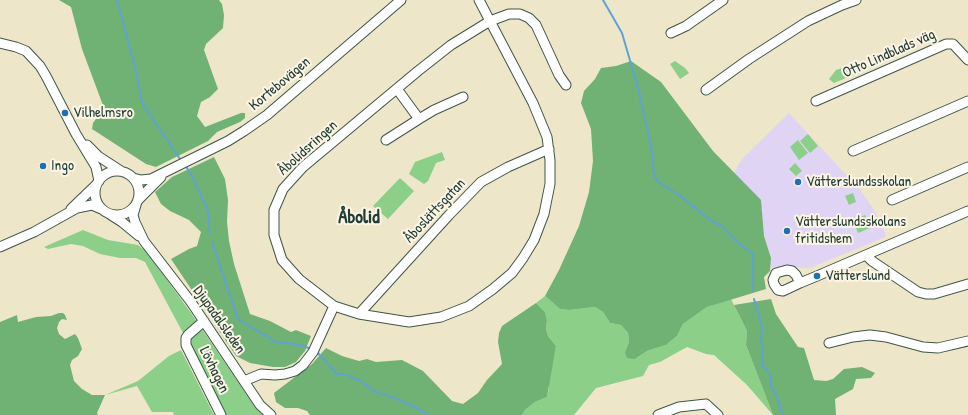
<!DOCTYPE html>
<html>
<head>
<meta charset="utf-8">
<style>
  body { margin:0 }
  canvas { display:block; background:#eee6c8 }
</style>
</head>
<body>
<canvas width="968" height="415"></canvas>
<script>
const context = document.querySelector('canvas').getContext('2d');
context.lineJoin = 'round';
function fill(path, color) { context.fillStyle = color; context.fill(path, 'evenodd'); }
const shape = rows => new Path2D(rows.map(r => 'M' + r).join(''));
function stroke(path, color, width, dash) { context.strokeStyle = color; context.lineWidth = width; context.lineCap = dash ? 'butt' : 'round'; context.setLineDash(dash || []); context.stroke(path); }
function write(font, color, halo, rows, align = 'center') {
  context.font = font + ' "Patrick Hand",sans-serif'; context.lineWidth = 4; context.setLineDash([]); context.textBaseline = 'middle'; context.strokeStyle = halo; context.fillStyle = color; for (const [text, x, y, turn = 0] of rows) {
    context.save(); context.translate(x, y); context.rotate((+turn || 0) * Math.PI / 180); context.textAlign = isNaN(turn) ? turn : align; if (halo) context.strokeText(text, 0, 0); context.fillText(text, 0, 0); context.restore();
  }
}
fill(shape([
  [789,113,861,191,876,213,885,233,885,237,810,268,801,268,783,265,770,268,771,258,764,236,734,173,742,159]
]), '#e0d4f4');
fill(shape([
  [675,61,685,68,689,73,680,79,670,64],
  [848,66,852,66,854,68,855,72,853,75,834,83,829,79,836,70],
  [808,134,818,146,810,153,800,141],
  [798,140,808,153,799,160,790,147],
  [442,152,445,160,436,163,428,181,424,184,409,174,415,162],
  [795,163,802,171,796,176,789,169],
  [400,178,414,191,388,219,373,206],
  [853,193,856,202,849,205,845,196],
  [865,215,870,228,858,233,853,220],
  [83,230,108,240,138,245,146,251,191,313,255,407,263,415,226,415,190,346,145,262,136,258,120,258,100,254,83,246,71,244,48,249,44,247],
  [545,296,560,309,569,310,595,307,603,312,610,323,621,325,628,333,629,342,625,352,635,359,647,351,666,345,677,336,683,324,707,307,731,299,747,331,746,345,773,415,747,385,714,355,706,354,687,347,660,362,649,365,643,376,596,388,574,415,522,415,525,410,535,402,547,397,549,388,549,378,556,346,548,336,546,329,547,320,545,312,536,303],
  [181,350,214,415,174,415,173,412,152,412,137,386,105,395,138,381,169,356]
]), '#8bcf88');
fill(shape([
  [59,0,219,0,222,4,224,15,223,28,206,44,204,50,218,89,210,97,201,102,197,116,205,127,241,113,245,113,245,118,240,122,217,132,208,141,156,167,146,164,92,129,93,123,104,108,82,49,71,7],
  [631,61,661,82,713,151,761,200,764,236,771,258,770,271,764,277,766,289,707,307,683,324,677,336,666,345,647,351,635,359,627,358,625,352,629,342,628,333,621,325,610,323,603,312,595,307,569,310,560,309,545,296,559,270,579,226,589,192,593,161,591,129,581,103,584,91,595,79,601,68,616,66],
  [214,157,225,179,228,200,227,222,229,241,234,264,250,314,270,321,291,332,296,330,311,336,305,351,296,362,285,367,273,367,250,363,236,356,171,259,189,249,197,246,201,232,189,220,170,211,161,204,155,192,172,177],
  [771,299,776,314,798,347,804,348,814,380,826,381,833,379,844,369,862,367,875,373,871,378,856,379,853,389,835,399,836,415,773,415,746,345,747,331,734,305],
  [536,303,545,312,547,320,546,329,548,336,556,346,547,397,535,402,525,410,522,415,310,415,307,411,298,408,285,408,276,402,274,393,312,364,326,348,342,356,359,361,367,359,376,362,402,360,423,371,452,401,463,404,478,393,487,380,502,364,498,342,499,333,502,326],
  [59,313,63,313,65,315,67,320,62,319,59,322,57,328,59,334,65,339,75,334,78,338,82,349,78,356,72,360,70,365,74,381,82,389,92,395,105,395,97,413,98,415,0,415,0,322,17,315,18,322,36,317,51,316]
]), '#70b274');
stroke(shape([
  [117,0,135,67,142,103,180,159],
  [603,0,622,33,638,88,652,150,653,168,655,177,658,182,679,195,712,221,723,227,735,240,753,254,753,291],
  [187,168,192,176,208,211,210,233],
  [212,242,238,319,276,342,296,344,312,349],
  [754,299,762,327,761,342,763,348,762,358,763,366,770,374,771,386,775,392,783,415],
  [316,351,337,374,344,374,361,381,373,391,395,398,421,410,428,415]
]), '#60a2d4', 2);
const minor = shape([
  [479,0,490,21,533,103,547,137,550,160,550,184,544,214,534,240,523,258,512,273,493,289,469,306,441,317,409,322,359,314,334,306,299,279,282,260,274,235,274,210,283,189,303,167,418,71,451,45,490,21,509,14,520,14,529,18,536,25,559,75,566,85],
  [671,33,686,26,723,0],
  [0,43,16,47,26,51,40,66,46,76,76,134,96,167,99,181],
  [706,90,749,59,808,21,842,5,856,0],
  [816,101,946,44,953,44,968,60],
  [419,119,434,110,463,97],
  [386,140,419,119,397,89],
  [87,145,98,156,121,171],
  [853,151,968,101],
  '95 193a22 22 0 1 1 44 0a22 22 0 1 1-44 0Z',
  [133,178,141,180,151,179,228,141,244,131,267,115,401,0],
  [138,200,161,177],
  [892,200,968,167],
  [136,205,133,215,135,222,144,241,191,302,260,405,271,415],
  [71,209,97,184],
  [111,215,122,222,139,236],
  [0,247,34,232,77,208,92,205,101,209],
  [866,255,872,261,918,292,926,294,934,294,968,284],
  [800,283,796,275,792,271,787,270,776,273,773,280,774,284,778,290,783,291,800,283,817,276,968,211],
  [359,314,449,215,481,182,508,167,549,149],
  [204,321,188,335,186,338,186,345,221,415],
  [829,343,853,337,870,335,886,337,923,347,938,348,968,341],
  [244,381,261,374,275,375,285,374,295,371,303,365,313,352,334,306],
  [658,415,679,407,706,404,718,415]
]);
stroke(minor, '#3e564a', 11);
stroke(minor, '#fff', 9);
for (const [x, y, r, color] of [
  [65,113,4,"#1f6fb2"],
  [43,166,4,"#1f6fb2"],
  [798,182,4,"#1f6fb2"],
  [787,231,4,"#1f6fb2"],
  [817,276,4,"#1f6fb2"]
]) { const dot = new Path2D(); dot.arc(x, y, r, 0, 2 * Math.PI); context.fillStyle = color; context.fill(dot); stroke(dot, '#fcf5e5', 1.5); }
write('15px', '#1f3d34', '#fcf5e5', [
  ["Otto Lindblads väg",889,54,-24],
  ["Kortebovägen",280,84,-40],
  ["Åbolidsringen",308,148,-42],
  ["Åboslättsgatan",435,211,-47],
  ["Djupadalsleden",219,320,55],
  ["Lövhagen",214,370,64]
]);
write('15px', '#1f3d34', '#fcf5e5', [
  ["Vilhelmsro",73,113],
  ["Ingo",51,166],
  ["Vätterslundsskolan",806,182],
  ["Vätterslundsskolans",795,222],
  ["fritidshem",795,239],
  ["Vätterslund",825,276]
], 'left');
write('bold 19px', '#1f3d34', '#fcf5e5', [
  ["Åbolid",359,218]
]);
</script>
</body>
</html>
